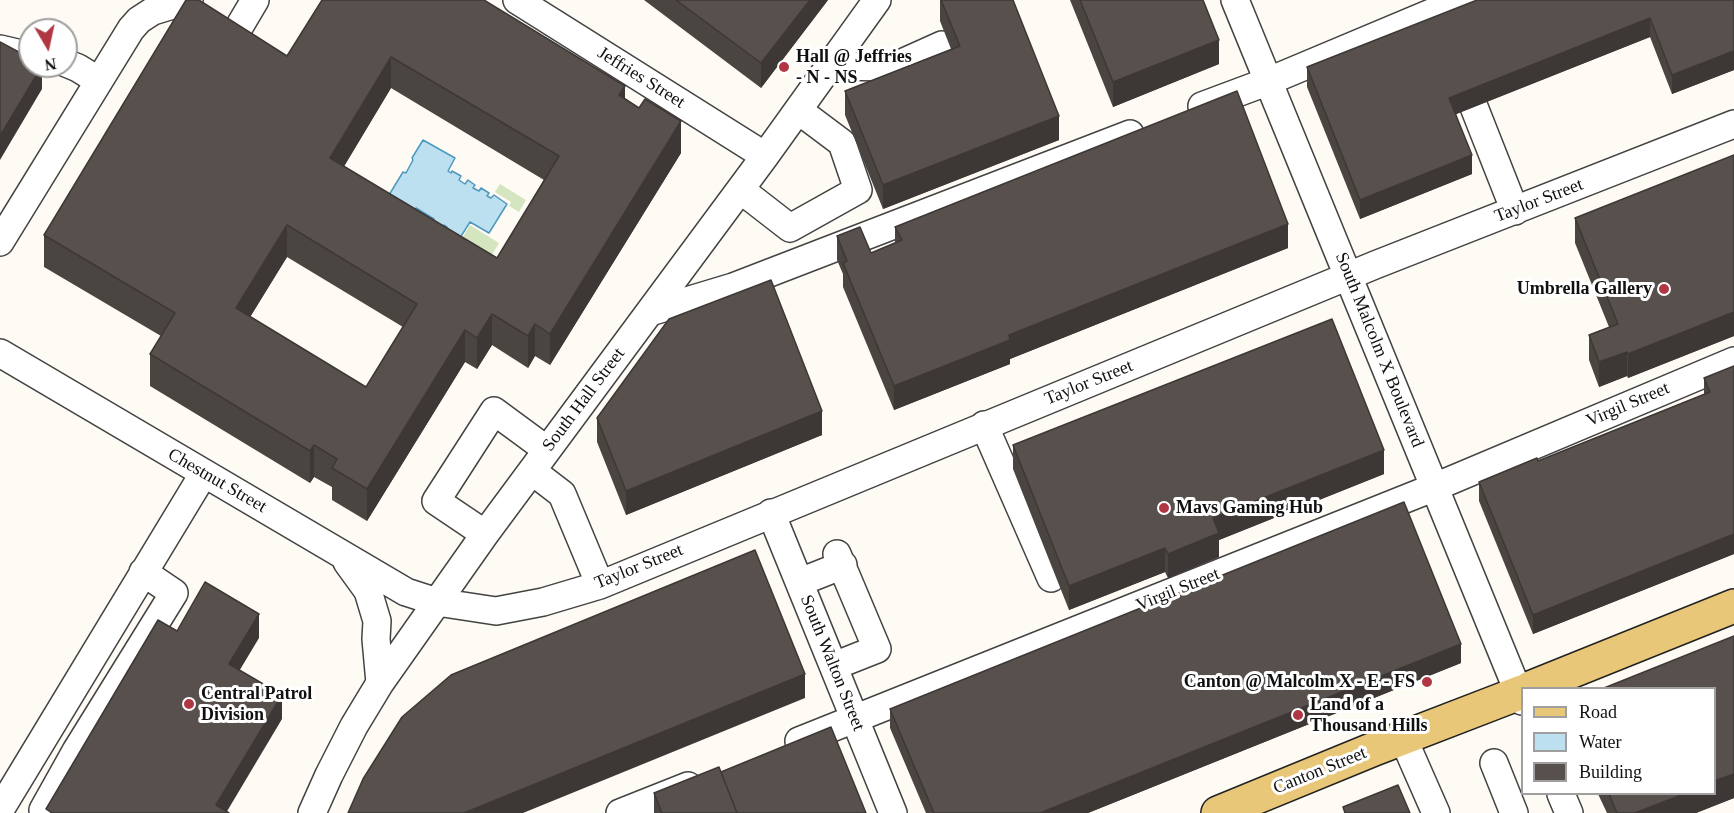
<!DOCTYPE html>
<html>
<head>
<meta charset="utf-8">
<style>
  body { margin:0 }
  #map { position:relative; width:1734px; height:813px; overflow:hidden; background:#fefbf4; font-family:"Times New Roman",serif }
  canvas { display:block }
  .legend { position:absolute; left:1521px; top:687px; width:195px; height:108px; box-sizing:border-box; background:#fff; border:2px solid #9f9f9f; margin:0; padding:8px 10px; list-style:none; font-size:18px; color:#101010 }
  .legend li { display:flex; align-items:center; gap:12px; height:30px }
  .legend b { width:30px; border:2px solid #9f9f9f }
  .north { position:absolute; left:18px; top:18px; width:60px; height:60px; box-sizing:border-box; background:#fff; border:2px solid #9f9f9f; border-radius:50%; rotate:171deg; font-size:16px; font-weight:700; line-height:24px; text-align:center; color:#101010 }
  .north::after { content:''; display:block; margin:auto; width:21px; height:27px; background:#b13643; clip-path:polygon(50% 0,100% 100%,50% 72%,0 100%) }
</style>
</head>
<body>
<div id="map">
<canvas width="1734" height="813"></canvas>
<ul class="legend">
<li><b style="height:8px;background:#e9c778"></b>Road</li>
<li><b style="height:16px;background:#bde0f0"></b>Water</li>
<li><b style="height:16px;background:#57504d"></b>Building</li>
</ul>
<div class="north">N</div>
</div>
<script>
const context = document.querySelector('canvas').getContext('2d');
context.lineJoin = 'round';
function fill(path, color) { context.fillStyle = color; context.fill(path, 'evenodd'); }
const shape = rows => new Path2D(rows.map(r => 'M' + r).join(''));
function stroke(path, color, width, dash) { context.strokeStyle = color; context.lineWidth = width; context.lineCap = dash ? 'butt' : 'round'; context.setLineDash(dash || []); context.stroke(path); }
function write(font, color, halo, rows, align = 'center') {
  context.font = font + ' "Times New Roman",serif'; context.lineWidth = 6; context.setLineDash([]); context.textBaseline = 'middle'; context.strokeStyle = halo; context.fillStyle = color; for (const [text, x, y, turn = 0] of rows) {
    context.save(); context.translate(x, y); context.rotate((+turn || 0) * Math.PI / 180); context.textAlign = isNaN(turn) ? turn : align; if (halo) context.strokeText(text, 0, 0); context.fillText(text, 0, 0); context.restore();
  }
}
fill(shape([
  [500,184,526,200,519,212,509,206,511,202,495,192],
  [470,225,499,243,492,255,463,237]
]), '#d5e5c0');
const water = shape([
  [423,140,455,158,448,171,451,173,452,171,461,176,459,180,465,184,468,180,475,185,473,188,479,191,481,188,489,193,487,196,491,198,494,195,507,204,489,233,470,222,460,238,445,229,447,227,444,225,442,227,433,221,434,219,416,208,414,210,389,195,403,172,406,173,413,160,412,158,423,140]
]);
fill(water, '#bde0f0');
stroke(water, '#4c98bf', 1.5);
const minor = shape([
  [517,0,765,156],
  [1235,0,1522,701],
  [0,49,30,56],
  [226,49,255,0],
  [66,63,78,68,99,81],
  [830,66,893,67,942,45],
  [1202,106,1269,81,1462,0],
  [1474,107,1515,211],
  [741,190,790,228,858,190,842,143,798,110],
  [0,242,131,29,139,20,153,11,189,0],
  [650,312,733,287,1130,134],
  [0,353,406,592,437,602,496,611,543,602,600,585,1375,265,1734,124],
  [984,425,1051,578],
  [532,471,562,494,600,585],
  [771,513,893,813],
  [485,534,436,501,494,411,547,450],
  [347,562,368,591,377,621,376,639,380,683],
  [800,582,843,565],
  [834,666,877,649,837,554],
  [1403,738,1436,813],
  [799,741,1435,487,1734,361],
  [1494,763,1514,813],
  [1561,794,1569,813],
  [0,810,204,473],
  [43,810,76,751,174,593,143,572],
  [312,813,329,775,354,726,380,683,485,534,765,156,877,0],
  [620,813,688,786]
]);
const major = shape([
  [1530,688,1734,606],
  [1218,813,1374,749,1522,692]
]);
stroke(minor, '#434343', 30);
stroke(major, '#212121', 36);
stroke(minor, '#fff', 27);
stroke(major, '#e9c778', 33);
fill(shape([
  [322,0,625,99,681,153,550,365,535,356,528,368,492,345,477,369,465,362,367,521,332,500,332,487,314,477,310,483,150,386,150,354,161,336,44,267,44,235,287,56],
  [391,88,544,180,497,258,344,166],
  [287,257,403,327,366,387,250,317],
  [644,0,828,0,761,88],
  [940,0,1013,0,1059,140,883,209,845,115,845,91,951,49,940,21],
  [1070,0,1203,0,1219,64,1113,107],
  [1734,0,1734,70,1672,94,1650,37,1456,114,1472,174,1360,219,1307,87,1307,67],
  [1734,155,1734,336,1628,378,1627,376,1599,387,1589,360,1589,335,1609,327,1575,243,1575,218],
  [895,227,1288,248,1010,359,1010,364,894,410,843,287,843,274,837,260,837,236,871,253,895,243],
  [1734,366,1734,554,1533,634,1479,501,1479,482,1538,461,1704,394,1704,378],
  [597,418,822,435,626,515,597,442],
  [1013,445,1384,474,1219,540,1219,557,1168,578,1165,572,1069,610,1013,469],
  [1734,636,1734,798,1696,813,1607,813,1598,794,1714,794],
  [1461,663,1088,813,926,813,890,728,890,709],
  [721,772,866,813,654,813,654,793]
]), '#4b4542');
fill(shape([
  [810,0,828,0,761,88,761,63],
  [1650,18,1650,37,1449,117,1449,98],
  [1219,40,1219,64,1113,107,1113,82],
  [1734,51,1734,70,1672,94,1672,75],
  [391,57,391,88,330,190,330,158],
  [42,66,42,89,0,160,0,136],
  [625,86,625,118,619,95],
  [1059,116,1059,140,883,209,883,185],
  [681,121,681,153,550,365,550,334],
  [1472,155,1472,174,1360,219,1360,200],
  [1288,224,1288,248,1010,359,1010,364,894,410,894,386,1009,335],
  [287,225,287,257,236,340,236,308],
  [1734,312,1734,336,1628,378,1628,354],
  [492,314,492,345,477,369,477,338],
  [535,324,535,356,528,368,528,336],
  [465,330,465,362,367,521,367,489],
  [1627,352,1627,376,1599,387,1599,362],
  [822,411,822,435,626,515,626,491],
  [314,445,314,477,310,483,310,451],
  [1384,450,1384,474,1219,540,1219,557,1168,578,1168,554,1213,518],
  [1734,534,1734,554,1533,634,1533,615],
  [1165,548,1165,572,1069,610,1069,586],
  [259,614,259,638,229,688,229,664],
  [1461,644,1461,663,1088,813,1040,813],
  [805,674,805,698,523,813,464,813],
  [282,695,282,719,226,813,216,805],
  [1734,774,1734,798,1696,813,1635,813,1684,794,1714,794,1714,781]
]), '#3d3836');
const building = shape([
  [186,0,199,0,287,56,322,0,484,0,625,86,619,95,639,108,645,99,681,121,550,334,535,324,528,336,492,314,477,338,465,330,367,489,332,468,337,459,314,445,310,451,150,354,175,313,44,235,186,0],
  [391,57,559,156,497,258,330,158,391,57],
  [287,225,417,304,366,387,236,308,287,225],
  [676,0,810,0,761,63,676,0],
  [941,0,1013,0,1059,116,883,185,845,91,960,46,941,0],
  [1080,0,1203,0,1219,40,1113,82,1080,0],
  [1477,0,1734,0,1734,51,1672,75,1650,18,1449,98,1472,155,1360,200,1307,67,1477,0],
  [0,42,30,58,30,66,42,66,0,136,0,42],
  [1237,91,1288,224,1009,335,1010,340,894,386,843,263,847,261,837,236,860,227,871,253,902,240,895,227,1237,91],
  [1734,155,1734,312,1628,354,1627,352,1599,362,1589,335,1618,324,1575,218,1734,155],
  [771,280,822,411,626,491,597,418,669,319,771,280],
  [1332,319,1384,450,1213,518,1219,533,1168,554,1165,548,1069,586,1013,445,1332,319],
  [1734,366,1734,534,1533,615,1479,482,1537,458,1538,461,1710,392,1704,378,1734,366],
  [1404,502,1461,644,1040,813,934,813,890,709,1404,502],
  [755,550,805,674,464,813,348,813,363,779,402,717,451,675,755,550],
  [205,582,259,614,229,664,282,695,216,805,229,813,52,813,46,809,158,620,177,631,205,582],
  [1734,636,1734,774,1714,781,1714,688,1604,688,1734,636],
  [831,727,866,813,737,813,721,772,831,727],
  [719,767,737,813,662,813,654,793,719,767],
  [1398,785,1410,813,1345,813,1343,807,1398,785],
  [1609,794,1684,794,1635,813,1617,813,1609,794]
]);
fill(building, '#57504d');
stroke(building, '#3d3836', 1.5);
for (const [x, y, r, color] of [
  [784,67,6,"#b13643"],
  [1664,289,6,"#b13643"],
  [1164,508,6,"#b13643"],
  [1427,682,6,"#b13643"],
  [189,704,6,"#b13643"],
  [1298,715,6,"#b13643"]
]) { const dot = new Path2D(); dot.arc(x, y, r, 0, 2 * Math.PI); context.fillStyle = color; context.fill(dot); stroke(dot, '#fff', 2); }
write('bold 18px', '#101010', '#fff', [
  ["Hall @ Jeffries",796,57],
  ["- N - NS",796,78],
  ["Umbrella Gallery",1652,289,"right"],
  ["Mavs Gaming Hub",1176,508],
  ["Canton @ Malcolm X - E - FS",1415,682,"right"],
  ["Central Patrol",201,694],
  ["Division",201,715],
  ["Land of a",1310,705],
  ["Thousand Hills",1310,726]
], 'left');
write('18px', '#101010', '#fff', [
  ["Jeffries Street",641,78,32],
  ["Taylor Street",1539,201,-21],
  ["South Malcolm X Boulevard",1379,350,68],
  ["Taylor Street",1089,383,-22],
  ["South Hall Street",584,400,-53],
  ["Virgil Street",1628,405,-23],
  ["Chestnut Street",217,481,30],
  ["Taylor Street",639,567,-22],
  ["Virgil Street",1178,590,-22],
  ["South Walton Street",832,663,68],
  ["Canton Street",1320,771,-22]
]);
</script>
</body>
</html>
